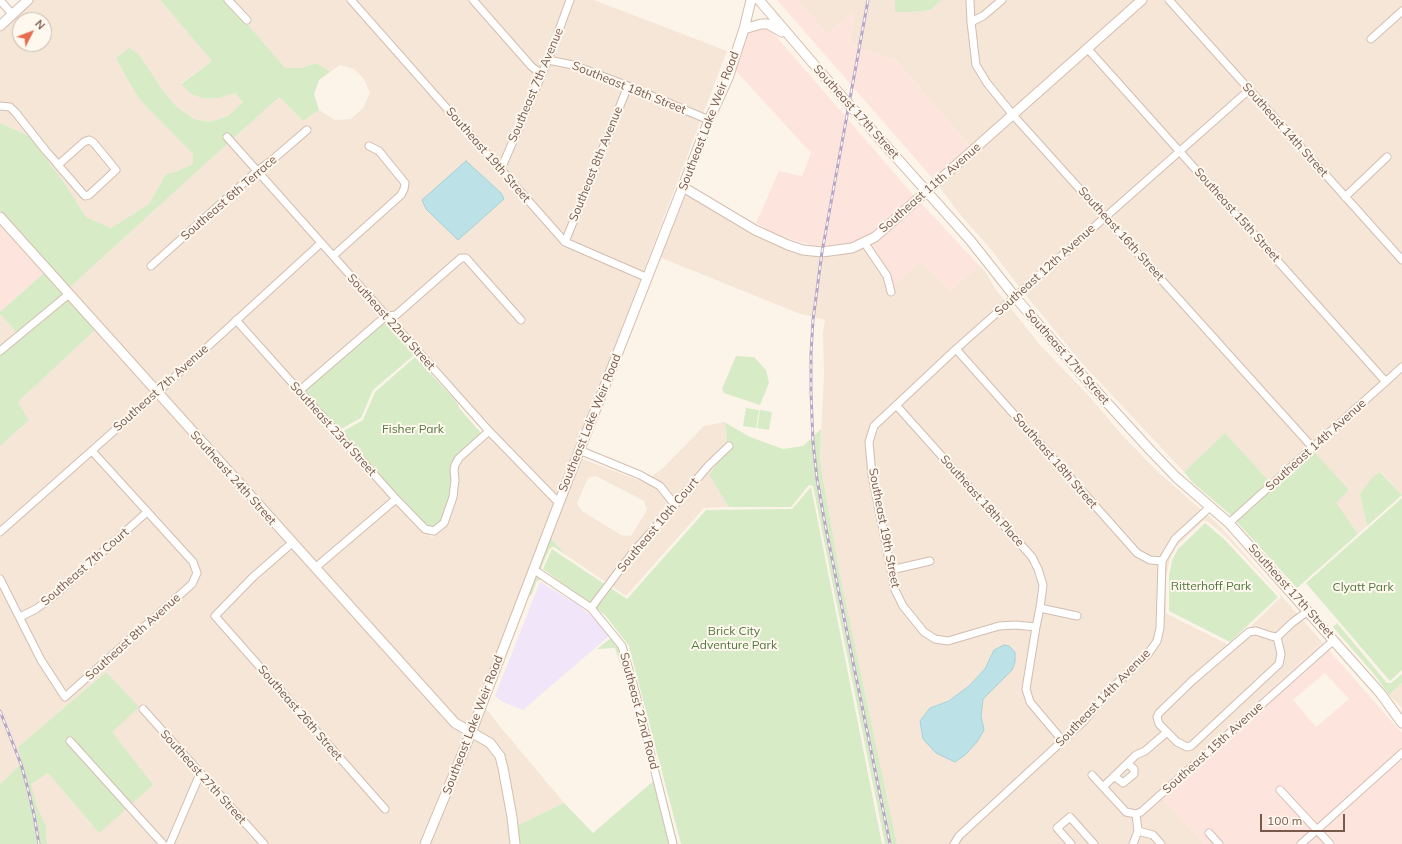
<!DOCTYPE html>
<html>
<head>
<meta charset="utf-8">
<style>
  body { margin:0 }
  #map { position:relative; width:1402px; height:844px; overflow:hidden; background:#fdf4e9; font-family:Mulish,sans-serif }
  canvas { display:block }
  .north { position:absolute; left:12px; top:12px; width:40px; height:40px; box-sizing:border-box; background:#fff8ef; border:1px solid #c9b9ae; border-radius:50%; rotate:48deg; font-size:11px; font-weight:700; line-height:16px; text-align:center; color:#785a4c }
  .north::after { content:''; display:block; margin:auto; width:14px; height:18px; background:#e76c4e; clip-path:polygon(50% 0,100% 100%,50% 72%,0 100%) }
  .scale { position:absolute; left:1260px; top:814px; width:85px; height:18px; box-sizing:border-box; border:2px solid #785a4c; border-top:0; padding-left:5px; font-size:12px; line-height:14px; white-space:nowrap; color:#785a4c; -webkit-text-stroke:3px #fff8ef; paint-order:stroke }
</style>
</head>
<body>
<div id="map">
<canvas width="1402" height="844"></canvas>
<div class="north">N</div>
<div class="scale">100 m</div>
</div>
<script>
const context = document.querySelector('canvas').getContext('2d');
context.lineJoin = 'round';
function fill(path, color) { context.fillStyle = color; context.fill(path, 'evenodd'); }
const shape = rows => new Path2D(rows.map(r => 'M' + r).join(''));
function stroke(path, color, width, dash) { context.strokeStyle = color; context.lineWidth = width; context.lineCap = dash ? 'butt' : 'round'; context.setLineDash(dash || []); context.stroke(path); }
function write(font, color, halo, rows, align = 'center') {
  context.font = font + ' Mulish,sans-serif'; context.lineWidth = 4; context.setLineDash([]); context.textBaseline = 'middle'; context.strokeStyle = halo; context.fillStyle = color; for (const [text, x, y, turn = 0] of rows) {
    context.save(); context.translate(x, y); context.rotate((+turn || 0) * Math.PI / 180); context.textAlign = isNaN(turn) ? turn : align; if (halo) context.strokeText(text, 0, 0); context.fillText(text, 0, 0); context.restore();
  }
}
fill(shape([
  [32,0,160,0,212,61,181,83,191,94,202,98,219,98,235,93,243,102,228,116,210,122,194,119,177,107,164,92,138,53,116,58,126,77,140,100,193,154,193,164,175,172,166,174,149,204,111,228,86,217,63,181,29,136,0,123,0,30],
  [20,20,44,20,44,44,20,44],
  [224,0,594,0,727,51,470,728,457,721,69,288,279,97,303,121,319,110,335,120,351,119,363,108,370,93,364,79,354,69,340,65,330,72,328,70,316,63,302,68,285,69,250,27],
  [379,317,414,355,417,355,458,399,462,408,489,437,457,465,443,523,432,538,298,390],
  [797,0,895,0,895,12,911,12,931,10,941,0,967,0,967,21,973,67,984,85,1009,115,971,148,896,60,850,45,854,10,828,34],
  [973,0,997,0,981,14,974,18],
  [1006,0,1138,0,1014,110,989,81,979,64,974,24,985,19],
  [1146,0,1164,0,1244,90,1179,146,1091,48],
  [1173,0,1402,0,1402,8,1367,39,1371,43,1402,15,1402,255,1349,196,1391,157,1387,153,1345,192],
  [1086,53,1174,150,1106,212,1018,115],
  [1248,94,1402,265,1402,363,1386,378,1183,150],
  [1013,119,1101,216,1020,288,993,252,958,212,938,185],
  [1178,155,1381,382,1313,444,1110,216],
  [685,192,802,253,870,242,885,264,885,277,921,262,950,291,979,265,985,271,994,287,1005,301,954,346,892,405,958,351,1009,306,1040,345,1090,397,1121,434,1158,472,1220,526,1322,642,1180,771,1156,792,1204,844,897,844,840,575,820,462,824,373,823,333,825,320,798,313,659,257],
  [1203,521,1207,521,1226,537,1280,595,1280,598,1232,644,1229,645,1167,614,1166,612,1166,577,1170,559,1176,547],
  [994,650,1012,670,983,699,981,716,923,739,920,721,930,708,949,701,969,686,985,669],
  [1105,221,1308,448,1270,482,1225,433,1184,472,1080,361,1024,293],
  [0,314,20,336,0,353],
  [96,329,467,734,422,844,47,844,46,826,37,806,30,784,48,773,99,833,112,732,106,672,18,747,22,763,0,784,0,446,29,420,18,402],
  [1402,371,1402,495,1381,472,1360,494,1367,526,1358,534,1335,503,1349,490,1303,461],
  [724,422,726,428,727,449,709,475,729,507,704,508,626,596,566,555,549,536,580,458,643,482,662,469,704,426],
  [596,476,644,501,647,510,631,536,621,535,582,511,577,503,588,478],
  [1402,683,1402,708,1389,695],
  [484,706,498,724,564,803,516,826,506,767,475,731],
  [472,737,487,746,497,758,500,769,512,844,429,844]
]), '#f5e6d7');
fill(shape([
  [777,0,797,0,828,33,854,10,850,45,896,60,971,148,934,180],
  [761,27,769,28,915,197,873,234,851,245,825,249,814,248,814,246,776,235,756,223,779,171,802,176,811,153,734,69,746,31],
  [919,201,979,265,950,291,921,262,892,288,885,277,885,264,870,242],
  [0,222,45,272,0,312],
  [1322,642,1402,733,1402,844,1204,844,1156,792,1180,771],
  [1325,673,1349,699,1316,727,1293,700]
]), '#fde5dd');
fill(shape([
  [540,582,577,604,594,618,609,636,523,710,503,702,495,696]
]), '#f1e5f9');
fill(shape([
  [160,0,224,0,250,27,285,68,302,68,316,63,328,70,330,72,319,80,314,94,319,110,303,121,279,97,69,288,0,210,0,123,29,136,63,181,86,217,111,228,149,204,166,174,175,172,193,164,193,154,140,100,126,77,116,58,129,48,138,53,164,92,177,107,194,119,210,122,228,116,243,102,235,93,219,98,202,98,191,94,181,84,212,61],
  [895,0,941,0,931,10,911,12,895,12],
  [45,272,96,329,18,402,29,420,0,446,0,353,20,336,0,314,0,312],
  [379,317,414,355,373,390,361,418,339,430,338,434,298,390],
  [736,356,754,357,766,370,769,383,760,405,724,393,722,389],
  [415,357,456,401,460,409,481,433,456,456,452,473,450,497,440,523,436,527,430,528,425,525,340,433,363,420,375,392],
  [746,408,759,410,756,428,743,426],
  [760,410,772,412,769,430,757,428],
  [724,422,750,437,783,449,803,446,821,429,820,462,840,575,897,844,885,844,813,486,809,485,791,507,729,507,709,475,727,449,726,428],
  [1225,433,1270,482,1232,516,1192,482,1184,472],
  [1314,452,1349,490,1336,503,1358,534,1297,588,1236,521],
  [1380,472,1402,495,1367,526,1360,494,1373,477],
  [811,487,882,844,681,844,631,654,629,646,605,615,543,569,552,549,627,599,706,510,792,509],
  [1402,498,1402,670,1390,681,1306,583],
  [1205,523,1224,539,1278,597,1230,642,1169,611,1169,576,1172,560,1178,549],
  [549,536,566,555,554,547,550,548,541,568,542,571,603,617,627,647,678,844,518,844,516,826,564,803,593,833,658,777,615,648,597,649,611,638,611,634,596,616,556,587,542,579,537,581,531,596,527,593],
  [1337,623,1387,683,1391,683,1402,674,1402,683,1389,695,1374,674,1333,627],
  [106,672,139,707,112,732,153,785,99,833,48,773,31,784,37,806,46,826,47,844,0,844,0,784,22,763,18,747]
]), '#d6ebc6');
const water = shape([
  [466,161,501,193,504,199,458,240,426,209,422,200,466,161],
  [1004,645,1009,646,1015,652,1015,662,1012,670,983,699,981,716,984,730,977,742,965,755,955,762,936,753,923,739,920,721,930,708,949,701,969,686,985,669,994,650,1004,645]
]);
fill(water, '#bce2e7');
stroke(water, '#a2d2d9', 1);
const street = shape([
  [0,0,12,14],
  [228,0,247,20],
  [351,0,565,242,648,278],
  [473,0,532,67,542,74],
  [970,0,971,22,976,65,987,83,1013,115,1313,448],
  [1169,0,1402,260],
  [971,22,983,16,1002,0],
  [1371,39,1402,11],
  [1087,48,1386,382],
  [548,60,573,65,628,86,709,120],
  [0,106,10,107,16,113,46,151,55,161,58,165,85,196,89,195,116,170,93,142,89,140,84,142,58,165],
  [227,137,489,431,559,503],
  [501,169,548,60,570,0],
  [1345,197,1387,157],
  [565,242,628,86],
  [864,242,887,276,891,292],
  [333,256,401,195,404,189,405,183,379,151,369,146],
  [151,266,257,171,271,161,307,130],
  [236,320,396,499,425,529,434,531,444,523,453,497,455,480,454,470,455,465,459,458,489,431],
  [956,349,1137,553,1150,560,1162,561],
  [0,351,69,294],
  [299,391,386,316,396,315,461,258,466,258,521,320],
  [896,405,1032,557,1038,569,1043,585,1040,608,1036,627,1026,689,1030,702,1062,740],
  [579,450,640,475,660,486,675,505],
  [1229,523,1402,367],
  [0,532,157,393,321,243],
  [292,543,253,577,215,616,385,809],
  [315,568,396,499],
  [533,569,591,608,622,646,635,691,673,844],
  [891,570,930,561],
  [0,579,41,660,65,697,192,584,197,573,193,562,92,451],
  [591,608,634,551,653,530,709,465,729,446],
  [1040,608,1077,616],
  [20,617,36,609,55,595,147,512],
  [1036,627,1016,625,999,626,948,641,935,639,924,632,903,606,895,590,872,475,869,442,874,426,956,349,1249,90],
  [1277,637,1271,636,1256,631,1249,632,1192,681,1159,713,1157,717,1159,724,1177,742,1187,747,1191,746,1279,664,1281,654,1277,637,1293,622,1308,611],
  [143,709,264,844],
  [70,741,163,844],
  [1092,775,1126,812,1136,814,1141,812,1334,640],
  [1114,776,1123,783,1134,774,1134,769,1128,764],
  [1103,787,1136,755,1145,751,1167,732],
  [1280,790,1330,844],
  [1138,831,1153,835,1161,844],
  [1209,833,1219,844],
  [170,844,200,774],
  [954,844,959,836,1084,721,1106,694,1148,654,1157,641,1160,628,1162,561,1175,539,1210,507],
  [1071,844,1057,828,1070,817,1094,844],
  [1133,844,1138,831,1136,814],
  [1301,844,1402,753]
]);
const secondary = shape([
  [759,0,829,82,970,240,1015,297,1089,383,1151,451,1176,477,1229,523,1381,694,1402,723],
  [0,26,28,0],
  [744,29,761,24,768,24,782,32],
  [683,187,755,230,788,245,803,250,822,252,852,248,875,237,1142,0],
  [0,217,455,723,490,743,500,756,503,768,512,817,515,844],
  [425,844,471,733,559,503,709,120,728,78,744,29,751,0]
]);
stroke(street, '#d2beb0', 9);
stroke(secondary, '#d5beae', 11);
stroke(street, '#fff', 7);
stroke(secondary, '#fff', 9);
const rail = shape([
  [868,0,822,252,813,320,811,353,811,392,813,442,817,479,825,524,890,844],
  [0,711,21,764,28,789,34,815,39,844]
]);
stroke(rail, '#b7a6c8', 3);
stroke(rail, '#fff8ef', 1.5, [4.5]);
write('12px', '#785a4c', '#fff8ef', [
  ["Southeast 7th Avenue",536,85,-67],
  ["Southeast 18th Street",629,88,22],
  ["Southeast 17th Street",856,112,48],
  ["Southeast Lake Weir Road",709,121,-69],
  ["Southeast 14th Street",1285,130,48],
  ["Southeast 19th Street",488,155,49],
  ["Southeast 8th Avenue",596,164,-68],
  ["Southeast 11th Avenue",930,188,-41],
  ["Southeast 6th Terrace",229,198,-41],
  ["Southeast 15th Street",1237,215,48],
  ["Southeast 16th Street",1121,234,48],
  ["Southeast 12th Avenue",1045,270,-42],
  ["Southeast 22nd Street",391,322,48],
  ["Southeast 17th Street",1067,357,49],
  ["Southeast 7th Avenue",161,388,-42],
  ["Southeast Lake Weir Road",590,423,-68],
  ["Southeast 23rd Street",333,429,48],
  ["Southeast 14th Avenue",1316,445,-42],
  ["Southeast 18th Street",1055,461,49],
  ["Southeast 24th Street",233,478,48],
  ["Southeast 18th Place",982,501,48],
  ["Southeast 10th Court",658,525,-50],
  ["Southeast 19th Street",884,528,79],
  ["Southeast 7th Court",85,567,-41],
  ["Southeast 17th Street",1291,591,48],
  ["Southeast 8th Avenue",133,637,-42],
  ["Southeast 14th Avenue",1103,698,-46],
  ["Southeast 22nd Road",639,711,75],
  ["Southeast 26th Street",300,713,49],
  ["Southeast Lake Weir Road",473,725,-69],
  ["Southeast 15th Avenue",1213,748,-42],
  ["Southeast 27th Street",203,777,48]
]);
write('12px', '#527841', '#fff8ef', [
  ["Fisher Park",413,429],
  ["Ritterhoff Park",1211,586],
  ["Clyatt Park",1363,587],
  ["Brick City",734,631],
  ["Adventure Park",734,645]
]);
</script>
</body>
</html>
